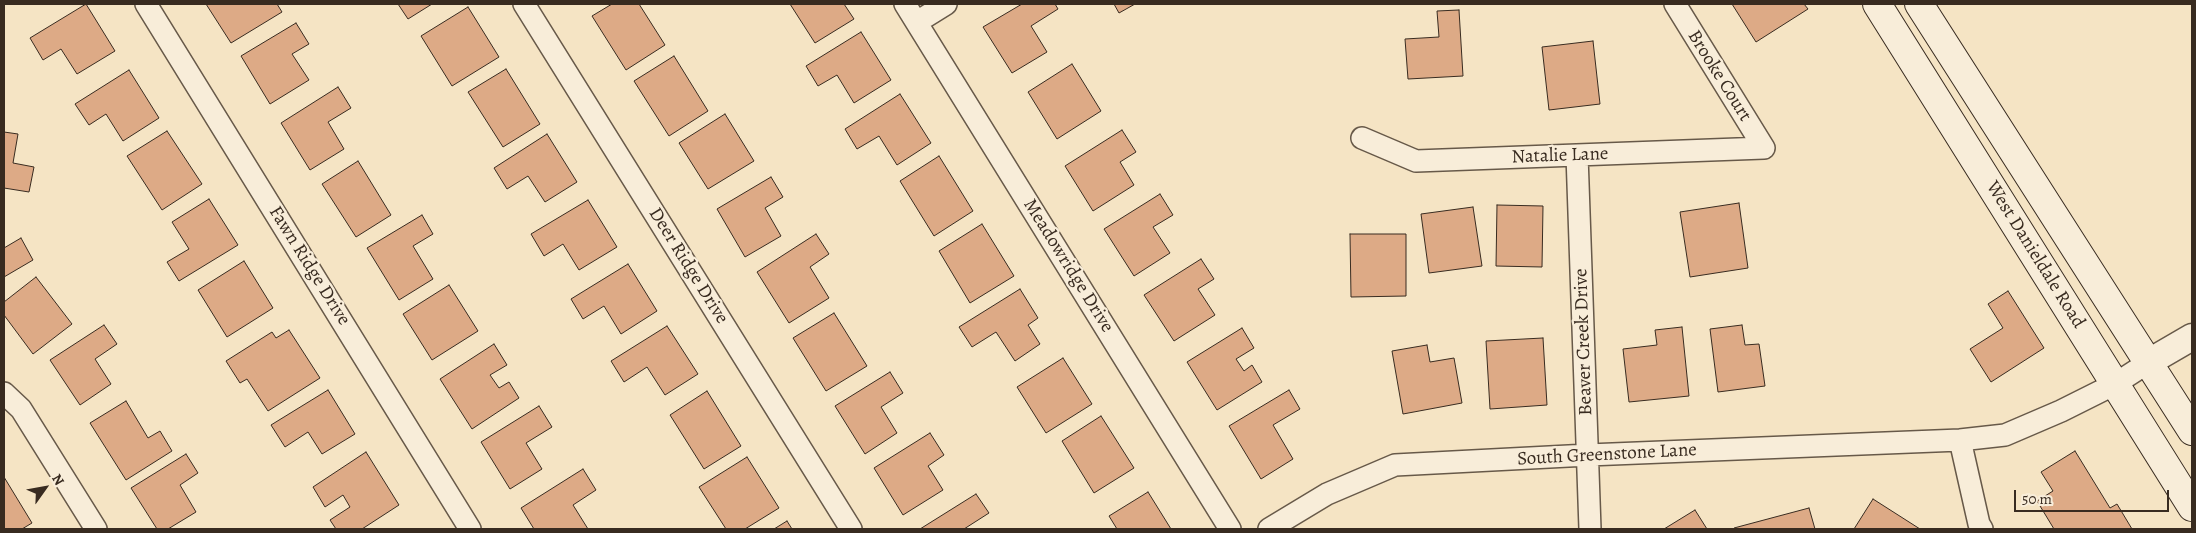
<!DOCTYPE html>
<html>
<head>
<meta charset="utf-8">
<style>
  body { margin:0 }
  #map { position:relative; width:2196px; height:533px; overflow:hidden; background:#f5e4c4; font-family:Alegreya,serif }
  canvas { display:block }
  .frame { position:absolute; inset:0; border:5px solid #382b20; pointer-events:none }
  .north { position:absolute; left:20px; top:463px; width:50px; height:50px; -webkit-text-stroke:4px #f8edd9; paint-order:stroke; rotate:58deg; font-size:14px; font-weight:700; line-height:20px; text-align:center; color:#382b20 }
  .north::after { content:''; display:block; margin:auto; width:18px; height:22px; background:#382b20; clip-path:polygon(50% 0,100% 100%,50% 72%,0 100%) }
  .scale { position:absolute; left:2014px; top:490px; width:155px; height:22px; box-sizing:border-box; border:2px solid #382b20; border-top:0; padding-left:6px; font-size:15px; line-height:18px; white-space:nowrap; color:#382b20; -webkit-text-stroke:4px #f8edd9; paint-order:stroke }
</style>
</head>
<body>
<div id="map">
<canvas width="2196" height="533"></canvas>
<div class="frame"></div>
<div class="north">N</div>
<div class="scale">50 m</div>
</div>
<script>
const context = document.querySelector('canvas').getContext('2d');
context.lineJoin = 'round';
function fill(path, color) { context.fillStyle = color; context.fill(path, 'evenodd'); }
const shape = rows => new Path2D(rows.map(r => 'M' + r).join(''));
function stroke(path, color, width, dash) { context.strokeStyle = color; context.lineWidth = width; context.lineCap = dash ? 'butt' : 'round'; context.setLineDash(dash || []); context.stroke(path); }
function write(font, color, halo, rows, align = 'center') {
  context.font = font + ' Alegreya,serif'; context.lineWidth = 4.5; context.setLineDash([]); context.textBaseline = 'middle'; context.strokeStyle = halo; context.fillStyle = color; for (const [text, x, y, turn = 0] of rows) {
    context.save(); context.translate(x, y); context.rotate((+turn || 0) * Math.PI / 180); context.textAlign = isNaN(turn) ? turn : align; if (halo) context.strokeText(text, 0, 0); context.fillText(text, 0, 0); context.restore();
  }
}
const building = shape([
  [86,4,115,51,77,74,61,49,43,60,30,38,86,4],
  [206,4,277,4,282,12,231,43,206,4],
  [398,4,432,4,408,19,398,4],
  [612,4,639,4,665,45,626,70,592,16,612,4],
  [790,4,844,4,854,19,815,43,790,4],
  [1022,4,1055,4,1058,9,1031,26,1047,52,1012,73,983,27,1022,4],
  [1114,4,1135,4,1119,13,1114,4],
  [1732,4,1804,4,1808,9,1756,42,1732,4],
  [468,7,499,57,452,86,421,36,468,7],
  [1459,10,1463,76,1408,79,1405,39,1439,37,1437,11,1459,10],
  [296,23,309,44,292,54,309,80,270,104,241,56,296,23],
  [861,32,891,80,854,103,837,75,818,86,806,66,861,32],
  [1593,41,1600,104,1549,110,1542,47,1593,41],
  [674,56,708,111,669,136,634,81,674,56],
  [1072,64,1101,111,1057,139,1028,92,1072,64],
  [506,69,540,124,503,147,468,92,506,69],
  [129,70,159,118,123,141,106,114,89,125,75,104,129,70],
  [338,87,351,108,328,122,344,149,310,170,281,123,338,87],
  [900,94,931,143,897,165,879,136,857,149,845,129,900,94],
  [725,114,754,161,708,189,679,143,725,114],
  [1122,130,1136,152,1120,162,1134,185,1093,211,1065,166,1122,130],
  [167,131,202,184,162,210,127,156,167,131],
  [4,132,18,134,13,163,34,167,29,192,4,188,4,132],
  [547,134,577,182,545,202,528,176,507,189,494,168,547,134],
  [939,156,973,211,934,236,900,181,939,156],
  [358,161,391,215,356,237,322,184,358,161],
  [771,177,783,197,765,208,781,236,745,257,717,209,771,177],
  [1160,194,1173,215,1153,227,1170,253,1134,276,1104,229,1160,194],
  [209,199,238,245,179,281,167,262,189,249,172,222,209,199],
  [588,200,617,247,579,270,563,244,544,256,531,234,588,200],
  [1739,203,1748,268,1690,277,1680,212,1739,203],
  [1497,205,1543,206,1542,267,1496,266,1497,205],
  [1473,207,1482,266,1429,273,1421,214,1473,207],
  [422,215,433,234,413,246,433,279,399,300,367,248,422,215],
  [982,224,1014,276,970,303,939,251,982,224],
  [816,234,829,254,810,267,829,298,789,323,757,272,816,234],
  [1350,234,1406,234,1406,296,1351,297,1350,234],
  [21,238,33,260,4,277,4,248,21,238],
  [1201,259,1214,279,1198,289,1215,315,1174,341,1144,295,1201,259],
  [244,261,273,308,227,337,198,290,244,261],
  [628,264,657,311,621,334,604,306,583,319,571,299,628,264],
  [36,277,72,324,33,354,4,315,4,302,36,277],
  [449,285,478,331,432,360,403,314,449,285],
  [1020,289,1038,318,1028,325,1040,344,1015,361,996,332,972,347,959,327,1020,289],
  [2008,291,2044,348,1991,382,1970,349,2003,328,1988,304,2008,291],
  [834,313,867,366,826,391,793,338,834,313],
  [104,325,117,344,95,359,111,384,80,405,50,360,104,325],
  [1742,325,1745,345,1759,344,1765,386,1718,392,1710,329,1742,325],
  [667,326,698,374,665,395,647,367,624,382,611,361,667,326],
  [1682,327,1689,396,1629,402,1623,349,1657,345,1655,330,1682,327],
  [1242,328,1254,348,1236,359,1244,371,1252,365,1262,382,1217,410,1187,362,1242,328],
  [289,330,320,378,268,411,247,379,240,383,226,361,272,332,276,338,289,330],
  [1543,338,1547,405,1490,409,1486,341,1543,338],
  [494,344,507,365,490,375,499,388,509,382,519,398,472,429,440,379,494,344],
  [1427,345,1430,362,1454,358,1462,403,1403,414,1392,351,1427,345],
  [1063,358,1092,404,1046,433,1017,387,1063,358],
  [890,372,903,393,881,407,897,433,865,454,835,406,890,372],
  [328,390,355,434,322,454,308,432,285,447,271,425,328,390],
  [1289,390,1300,409,1273,425,1293,459,1261,479,1229,426,1289,390],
  [707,391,741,446,704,469,670,415,707,391],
  [126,401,148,438,160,431,172,451,126,480,90,423,126,401],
  [539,406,552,427,526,443,542,469,510,489,481,442,539,406],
  [1101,416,1134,468,1094,493,1062,441,1101,416],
  [930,433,944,455,928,466,943,490,903,515,874,468,930,433],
  [2075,451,2110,508,2117,504,2132,529,2054,529,2037,501,2053,491,2041,472,2075,451],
  [366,452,399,505,362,529,336,529,330,520,350,507,343,495,325,507,313,487,366,452],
  [186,454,198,473,180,485,196,512,168,529,157,529,131,488,186,454],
  [747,457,779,508,745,529,726,529,699,487,747,457],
  [583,469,596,490,573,505,588,529,534,529,521,508,583,469],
  [4,477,32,523,22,529,4,529,4,477],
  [1148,492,1171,529,1117,529,1109,516,1148,492],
  [976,494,989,513,964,529,920,529,976,494],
  [1873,499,1920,529,1854,529,1873,499],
  [1809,508,1815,529,1734,529,1734,528,1809,508],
  [1695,510,1707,529,1664,529,1695,510],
  [787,521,792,529,774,529,787,521]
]);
fill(building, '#ddaa86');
stroke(building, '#382b20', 1);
const minor = shape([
  [146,4,470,529],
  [524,4,851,529],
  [905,4,1230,529],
  [917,22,946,4],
  [1362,138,1416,161,1764,148,1675,4],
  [1577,155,1590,529],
  [4,393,21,409,96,529],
  [1960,440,1979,524,1982,529],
  [1269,529,1327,494,1395,465,1588,455,1960,440,2005,435,2061,411,2115,384,2149,362]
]);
const tertiary = shape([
  [2149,362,2192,337]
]);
const secondary = shape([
  [1877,4,2192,507],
  [1919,4,2192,431]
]);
stroke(minor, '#675949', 24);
stroke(tertiary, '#675949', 29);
stroke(secondary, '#382b20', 30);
stroke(minor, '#f8edd9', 21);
stroke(tertiary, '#f8edd9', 26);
stroke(secondary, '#f8edd9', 28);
write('19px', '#382b20', '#f8edd9', [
  ["Brooke Court",1719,76,58],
  ["Natalie Lane",1560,156,-2],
  ["West Danieldale Road",2035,255,58],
  ["Fawn Ridge Drive",309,266,58],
  ["Deer Ridge Drive",688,266,58],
  ["Meadowridge Drive",1068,266,58],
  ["Beaver Creek Drive",1584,342,-92],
  ["South Greenstone Lane",1607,455,-3]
]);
</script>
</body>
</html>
